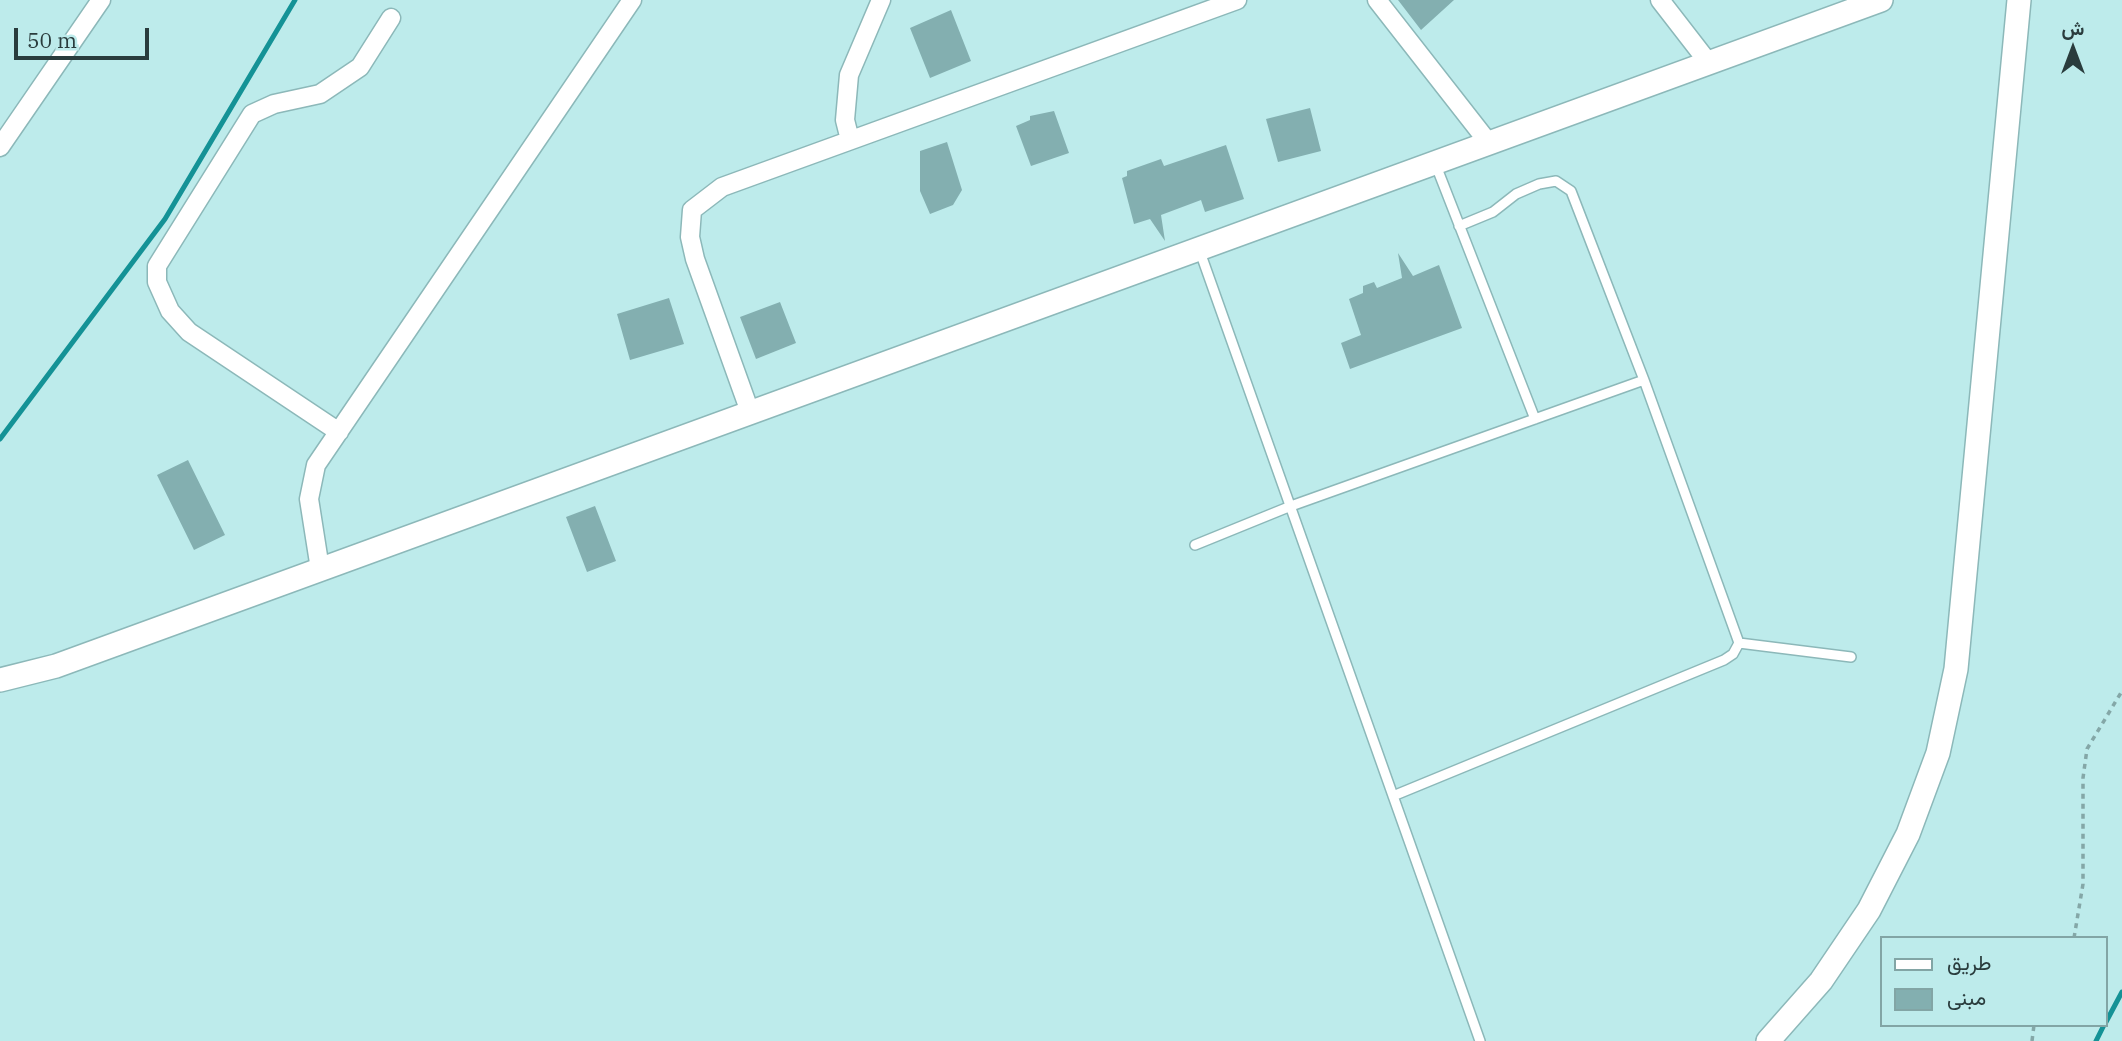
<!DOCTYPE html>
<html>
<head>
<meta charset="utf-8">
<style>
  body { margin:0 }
  #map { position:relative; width:2122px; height:1041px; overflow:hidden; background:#bdebeb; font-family:"IBM Plex Serif",Vazirmatn,serif }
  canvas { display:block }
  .legend { position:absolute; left:1880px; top:936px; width:228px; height:91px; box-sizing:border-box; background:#bdebeb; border:2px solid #82a5a5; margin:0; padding:9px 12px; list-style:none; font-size:21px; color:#2a3c3d }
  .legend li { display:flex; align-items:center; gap:14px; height:35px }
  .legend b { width:35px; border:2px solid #82a5a5 }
  .north { position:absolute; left:2038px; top:14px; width:70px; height:70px; -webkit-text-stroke:5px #bdebeb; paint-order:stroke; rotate:0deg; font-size:19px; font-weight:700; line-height:28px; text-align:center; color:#2a3c3d }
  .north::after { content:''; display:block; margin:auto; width:24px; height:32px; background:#2a3c3d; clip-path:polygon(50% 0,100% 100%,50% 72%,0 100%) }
  .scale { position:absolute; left:14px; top:28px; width:135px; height:32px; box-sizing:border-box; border:4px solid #2a3c3d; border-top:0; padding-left:9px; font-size:21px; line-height:24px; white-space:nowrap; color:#2a3c3d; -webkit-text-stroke:5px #bdebeb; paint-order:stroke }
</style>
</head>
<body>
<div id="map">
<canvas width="2122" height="1041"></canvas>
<ul class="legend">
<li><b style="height:9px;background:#fff"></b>طريق</li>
<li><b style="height:19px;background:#83afb0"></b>مبنى</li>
</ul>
<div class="north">ش</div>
<div class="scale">50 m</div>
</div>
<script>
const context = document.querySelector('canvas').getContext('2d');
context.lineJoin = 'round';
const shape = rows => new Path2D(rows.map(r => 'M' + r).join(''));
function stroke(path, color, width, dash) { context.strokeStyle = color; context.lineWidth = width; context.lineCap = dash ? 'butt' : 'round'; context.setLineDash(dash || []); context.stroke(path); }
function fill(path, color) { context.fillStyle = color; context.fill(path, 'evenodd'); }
stroke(shape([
  [0,439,165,219,295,0],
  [2106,1022,2122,992],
  [2096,1041,2104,1025]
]), '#149296', 5);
fill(shape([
  [1398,0,1454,0,1421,30],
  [951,10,971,61,930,78,910,28],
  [1310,108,1321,151,1278,162,1266,119],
  [1054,111,1069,153,1031,166,1016,126,1030,120,1030,116],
  [947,142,962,190,953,205,930,214,920,191,920,151],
  [1226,145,1244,199,1205,212,1201,200,1161,215,1165,241,1150,219,1134,224,1122,178,1127,176,1127,171,1161,159,1164,166],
  [1398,253,1413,276,1439,265,1462,328,1350,369,1341,343,1361,335,1349,299,1363,293,1363,286,1374,282,1377,288,1402,278],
  [669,298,684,344,630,360,617,314],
  [780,302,796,343,756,359,740,317],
  [188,460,225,535,194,550,157,475],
  [595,506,616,561,587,572,566,517]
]), '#83afb0');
const service = shape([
  [1435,163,1535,419],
  [1199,249,1480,1041],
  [1195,545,1291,506,1644,380],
  [1739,643,1851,657],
  [1393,796,1724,660,1733,654,1739,643,1644,380,1571,191,1556,181,1539,184,1516,194,1493,212,1459,226]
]);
const minor = shape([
  [1377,0,1488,142],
  [1660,0,1708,62],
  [850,140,845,120,849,75,881,0],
  [0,147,101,0],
  [750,412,695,259,690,237,692,210,722,187,1237,0],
  [339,432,189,332,170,311,157,282,157,266,252,114,274,104,320,94,360,67,391,18],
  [320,569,309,499,316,465,632,0]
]);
const tertiary = shape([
  [0,680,56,666,1881,0],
  [1768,1041,1821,981,1869,910,1908,834,1938,753,1956,669,2019,0]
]);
stroke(service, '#8cb8b9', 12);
stroke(minor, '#8cb8b9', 21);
stroke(tertiary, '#8cb8b9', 26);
stroke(shape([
  [2074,938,2083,884,2083,778,2087,749,2122,691],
  [2032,1041,2034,1025]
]), '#84a7a7', 3.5, [5, 5]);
stroke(service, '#fff', 9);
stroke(minor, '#fff', 18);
stroke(tertiary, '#fff', 23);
</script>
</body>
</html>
